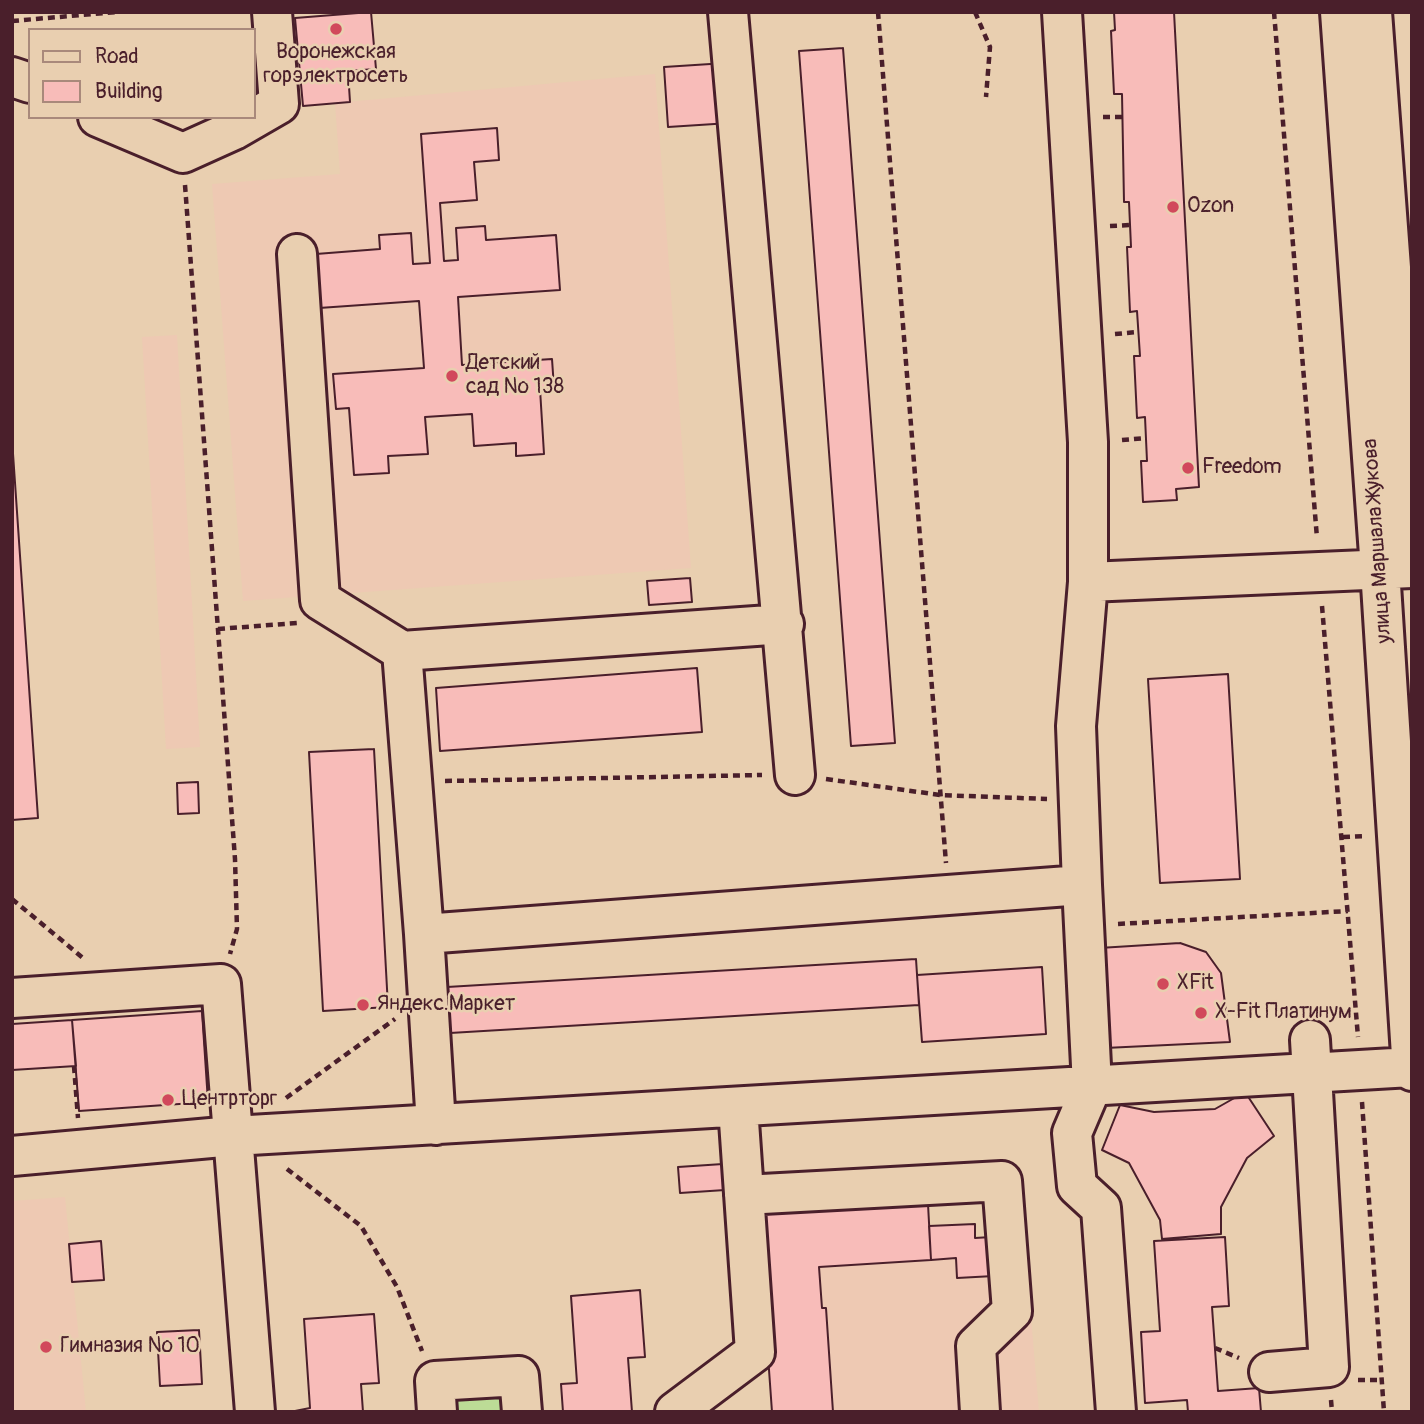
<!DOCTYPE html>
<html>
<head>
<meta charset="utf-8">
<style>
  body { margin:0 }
  #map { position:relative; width:1424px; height:1424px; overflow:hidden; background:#e9cfb0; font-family:Pangolin,sans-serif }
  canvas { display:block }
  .frame { position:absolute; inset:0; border:14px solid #4a1f2b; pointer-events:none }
  .legend { position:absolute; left:28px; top:28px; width:228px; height:91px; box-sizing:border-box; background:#e9cfb0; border:2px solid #a9897b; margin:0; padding:9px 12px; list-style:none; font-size:21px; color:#4a1f2b }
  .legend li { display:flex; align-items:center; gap:14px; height:35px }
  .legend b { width:35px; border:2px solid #a9897b }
</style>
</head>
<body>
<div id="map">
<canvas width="1424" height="1424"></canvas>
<div class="frame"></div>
<ul class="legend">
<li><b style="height:9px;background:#e9cfb0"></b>Road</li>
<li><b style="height:19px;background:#f8bcb9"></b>Building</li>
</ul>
</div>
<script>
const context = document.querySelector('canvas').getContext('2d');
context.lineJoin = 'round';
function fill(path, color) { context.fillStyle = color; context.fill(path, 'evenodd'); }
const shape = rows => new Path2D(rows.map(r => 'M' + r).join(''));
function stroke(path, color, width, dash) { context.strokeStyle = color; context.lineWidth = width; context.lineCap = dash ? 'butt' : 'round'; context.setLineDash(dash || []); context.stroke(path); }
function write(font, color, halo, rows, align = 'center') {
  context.font = font + ' Pangolin,sans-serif'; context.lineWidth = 5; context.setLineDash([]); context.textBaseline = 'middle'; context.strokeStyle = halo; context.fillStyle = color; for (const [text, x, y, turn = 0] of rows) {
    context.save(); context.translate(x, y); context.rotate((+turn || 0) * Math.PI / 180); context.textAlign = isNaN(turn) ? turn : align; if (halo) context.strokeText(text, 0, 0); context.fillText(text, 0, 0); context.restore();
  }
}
fill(shape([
  [655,74,691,568,243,601,212,184,340,174,335,103],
  [177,335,200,747,166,749,142,337],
  [65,1197,86,1412,12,1412,12,1201],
  [928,1204,929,1226,975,1224,976,1238,1024,1235,1039,1412,772,1412,762,1272,754,1215]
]), '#eec9b3');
fill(shape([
  [501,1389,514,1412,449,1412,452,1398]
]), '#bcdc96');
const building = shape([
  [371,12,376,69,348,71,350,102,303,106,295,18,371,12],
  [1114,12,1174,12,1199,487,1176,489,1177,500,1143,502,1141,461,1147,461,1145,417,1137,418,1134,356,1140,356,1137,311,1130,312,1127,247,1131,247,1129,202,1124,202,1122,94,1114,94,1111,31,1115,30,1114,12],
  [843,48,895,743,851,746,799,51,843,48],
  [726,63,730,123,668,127,664,67,726,63],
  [497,128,499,160,474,162,477,200,440,203,444,261,458,260,456,228,485,226,486,240,556,235,560,290,458,297,462,365,552,359,554,388,540,389,544,454,516,456,516,443,474,446,472,414,425,417,428,454,388,456,389,473,354,475,349,408,336,409,333,374,424,368,419,301,319,308,316,254,380,249,379,235,411,233,413,264,430,263,421,134,497,128],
  [12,439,38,818,12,820,12,439],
  [690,578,692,602,649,605,647,581,690,578],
  [697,668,702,732,440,751,436,688,697,668],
  [1228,674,1240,879,1160,883,1148,679,1228,674],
  [374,749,388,1007,323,1011,309,752,374,749],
  [198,782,199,813,178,814,177,783,198,782],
  [1180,943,1206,952,1221,973,1230,1042,1105,1048,1099,948,1180,943],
  [916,959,919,1005,450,1033,447,987,916,959],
  [1042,967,1046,1034,922,1042,917,975,1042,967],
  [202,1011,208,1102,79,1111,72,1020,202,1011],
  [72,1020,76,1066,12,1070,12,1024,72,1020],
  [1245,1092,1274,1136,1247,1158,1221,1207,1221,1234,1162,1239,1160,1220,1129,1163,1102,1150,1120,1105,1154,1112,1215,1109,1245,1092],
  [723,1164,725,1190,680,1193,678,1167,723,1164],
  [928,1204,931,1260,819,1267,822,1308,826,1308,833,1412,772,1412,762,1271,754,1215,928,1204],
  [975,1224,975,1238,991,1237,994,1276,957,1278,956,1258,931,1260,929,1226,975,1224],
  [1225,1237,1229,1306,1212,1307,1218,1391,1259,1388,1261,1412,1188,1412,1187,1400,1145,1403,1141,1332,1160,1331,1154,1241,1225,1237],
  [101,1241,104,1280,72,1282,69,1244,101,1241],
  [640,1290,645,1357,628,1358,632,1412,563,1412,561,1384,577,1383,571,1296,640,1290],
  [374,1314,379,1383,361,1384,363,1412,290,1412,310,1408,304,1319,374,1314],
  [199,1330,202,1384,160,1386,157,1332,199,1330]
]);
fill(building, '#f8bcb9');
stroke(building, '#4a1f2b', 2);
const minor = shape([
  [728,12,795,775],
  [1062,12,1088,442,1088,582,1412,568],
  [1340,12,1380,569,1412,1071],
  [1372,12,1412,550],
  [12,77,30,83],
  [98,117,183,153,234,130,279,104,272,12],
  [297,254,320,600,402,651],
  [1082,885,1092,1086,1072,1133,1077,1186,1101,1208,1116,1412],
  [424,934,402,651,784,624],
  [12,998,221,984,255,1412],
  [436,1125,424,934,1082,885,1076,726,1088,582],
  [12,1156,233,1136,1411,1067],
  [744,1195,1002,1181,1012,1311,976,1346,980,1412],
  [1269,1372,1329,1367,1310,1040],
  [437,1412,435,1381,519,1376,522,1412],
  [675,1412,755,1352,738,1107]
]);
stroke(minor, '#4a1f2b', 44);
stroke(shape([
  [878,12,946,863],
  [975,12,990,47,986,97],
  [1274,12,1317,538],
  [12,21,117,12],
  [1103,117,1123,117],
  [185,185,235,859,237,929,230,954],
  [1110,226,1130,225],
  [1115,334,1138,332],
  [1122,440,1146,438],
  [1322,606,1358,1037],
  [218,629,297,623],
  [826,779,940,795,1047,799],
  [445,781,762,775],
  [1343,837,1365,836],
  [12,899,83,958],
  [1118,924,1348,911],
  [74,1066,78,1118],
  [286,1098,395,1019],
  [1362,1102,1384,1412],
  [287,1169,361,1226,397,1287,422,1351],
  [1215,1348,1239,1358],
  [1358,1380,1382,1380],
  [1331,1400,1332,1412]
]), '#4a1f2b', 4.5, [7, 5]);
stroke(minor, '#e9cfb0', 38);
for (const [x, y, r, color] of [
  [336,29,7,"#d1495b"],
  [1173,207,7,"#d1495b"],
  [452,376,7,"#d1495b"],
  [1188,468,7,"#d1495b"],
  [1163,984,7,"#d1495b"],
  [363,1005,7,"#d1495b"],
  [1201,1013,7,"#d1495b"],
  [168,1100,7,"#d1495b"],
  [46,1347,7,"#d1495b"]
]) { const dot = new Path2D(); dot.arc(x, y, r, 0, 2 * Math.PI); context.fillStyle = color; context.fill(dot); stroke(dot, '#e9cfb0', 2.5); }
write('21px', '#4a1f2b', '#e9cfb0', [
  ["Воронежская",336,53,"center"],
  ["горэлектросеть",336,77,"center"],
  ["Ozon",1187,207],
  ["Детский",466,364],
  ["сад № 138",466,388],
  ["Freedom",1202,468],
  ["XFit",1177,984],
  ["Яндекс.Маркет",377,1005],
  ["X-Fit Платинум",1215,1013],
  ["Центрторг",182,1100],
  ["Гимназия № 10",60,1347]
], 'left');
write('21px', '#4a1f2b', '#e9cfb0', [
  ["улица Маршала Жукова",1378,541,-94]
]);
</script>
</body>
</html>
